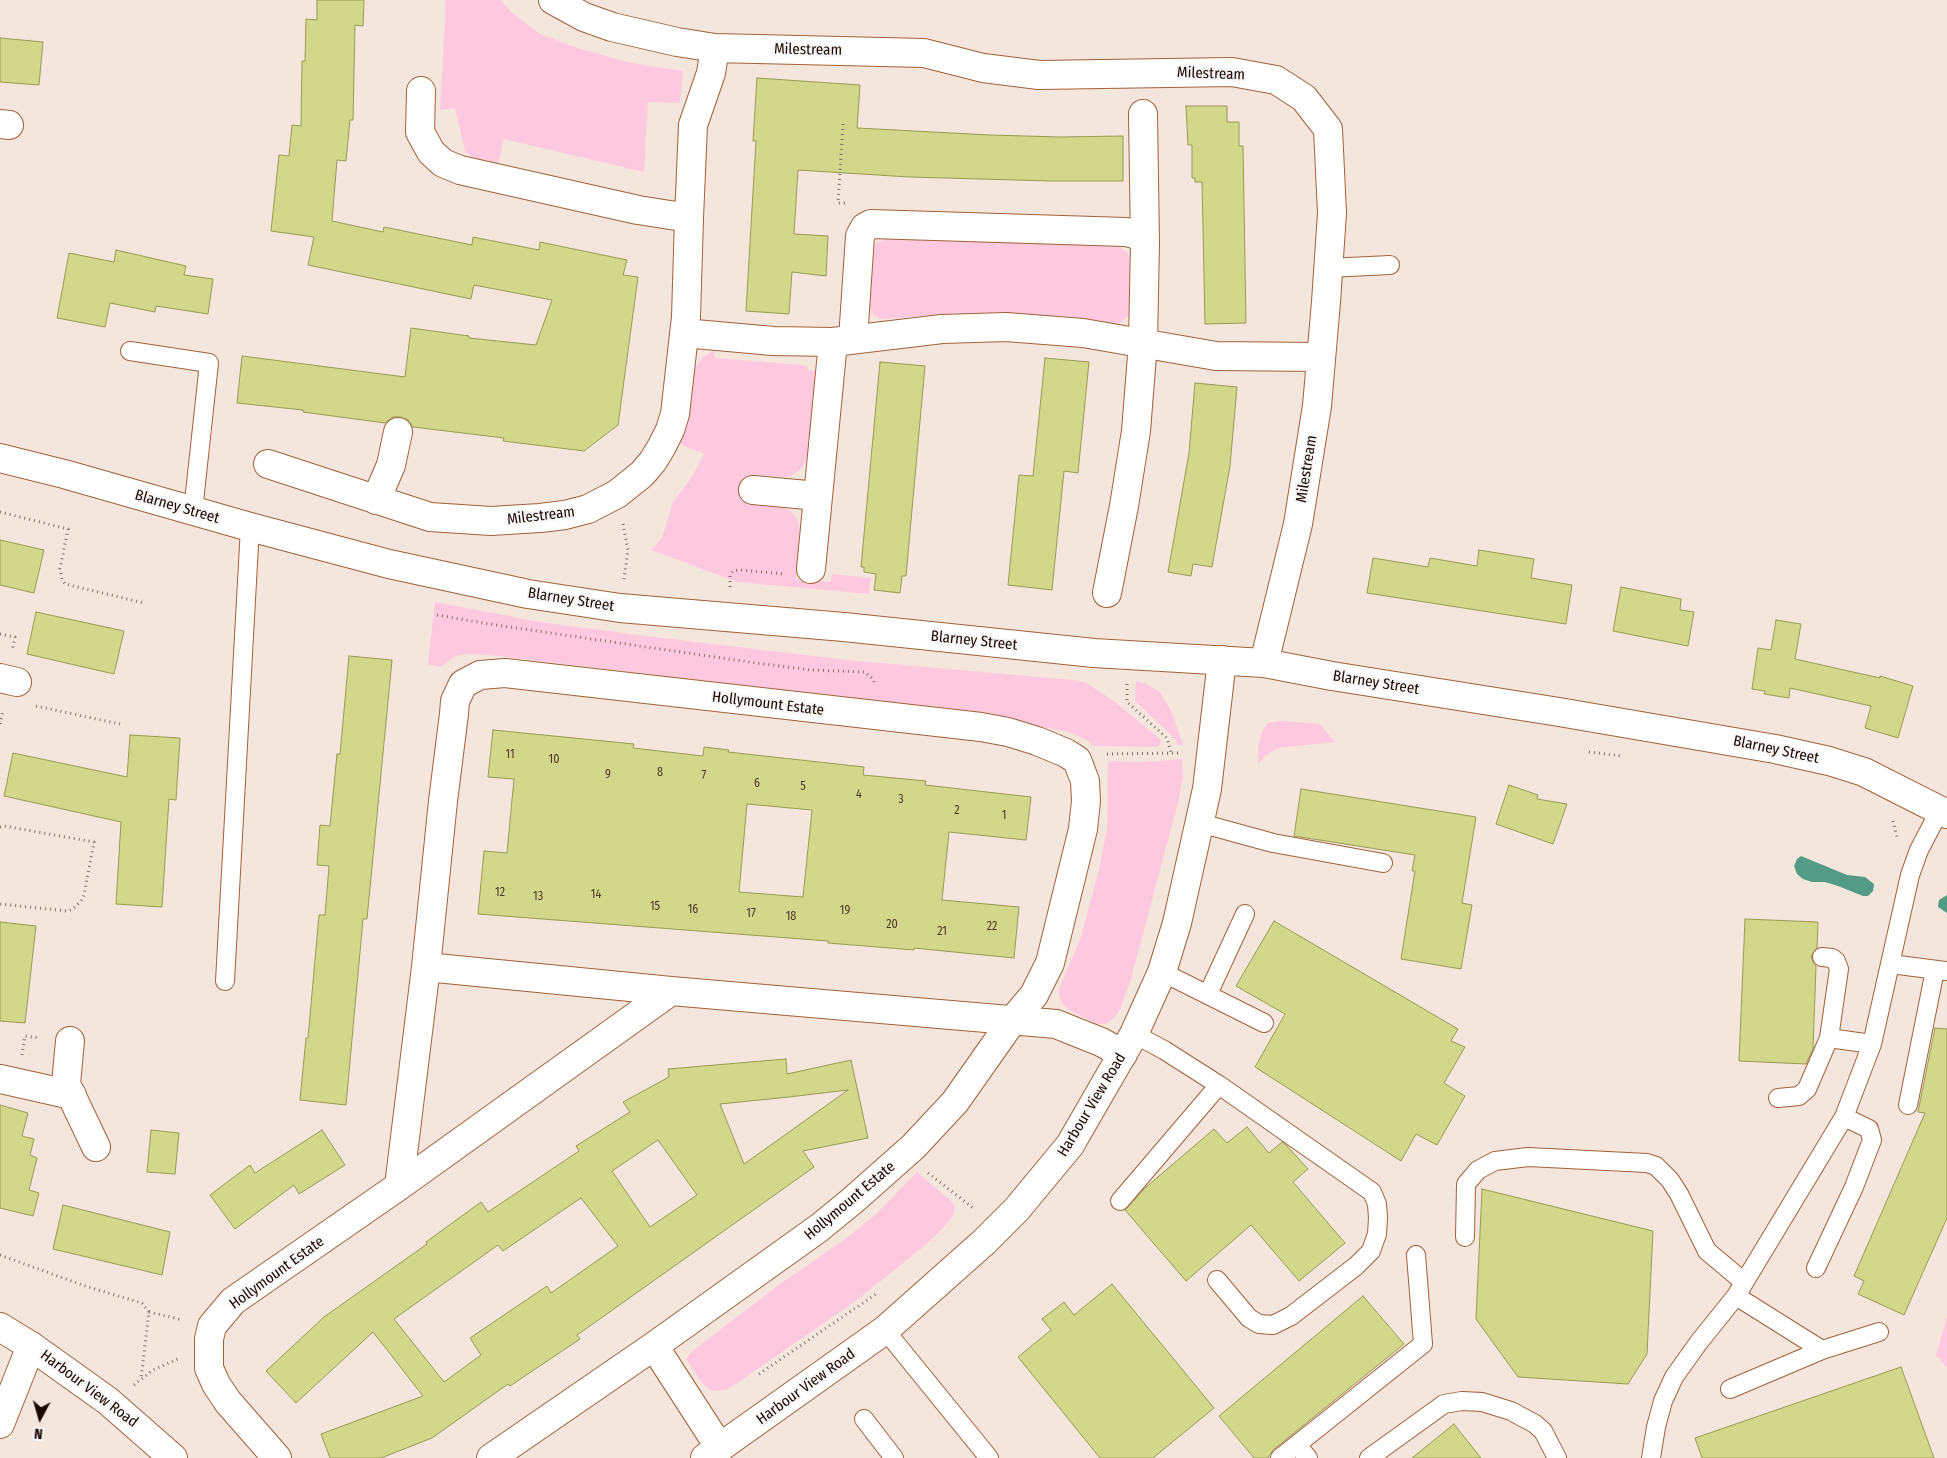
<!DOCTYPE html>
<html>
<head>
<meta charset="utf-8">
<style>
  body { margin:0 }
  #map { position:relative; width:1947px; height:1458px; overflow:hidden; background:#f4e6dd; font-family:"Fira Sans Condensed",sans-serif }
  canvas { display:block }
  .north { position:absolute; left:15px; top:1393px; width:50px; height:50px; -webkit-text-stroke:4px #f6f6f6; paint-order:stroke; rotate:186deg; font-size:14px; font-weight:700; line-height:20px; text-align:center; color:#1c0500 }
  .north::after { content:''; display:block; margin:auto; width:18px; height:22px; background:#1c0500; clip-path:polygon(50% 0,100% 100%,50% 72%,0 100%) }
</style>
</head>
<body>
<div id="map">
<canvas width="1947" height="1458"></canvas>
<div class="north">N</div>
</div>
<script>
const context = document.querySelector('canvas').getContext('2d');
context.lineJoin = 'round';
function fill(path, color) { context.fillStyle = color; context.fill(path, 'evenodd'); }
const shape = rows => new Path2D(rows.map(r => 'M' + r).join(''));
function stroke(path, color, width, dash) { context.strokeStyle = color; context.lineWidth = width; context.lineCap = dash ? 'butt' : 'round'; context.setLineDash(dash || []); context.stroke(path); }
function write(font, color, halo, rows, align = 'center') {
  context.font = font + ' "Fira Sans Condensed",sans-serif'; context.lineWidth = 4.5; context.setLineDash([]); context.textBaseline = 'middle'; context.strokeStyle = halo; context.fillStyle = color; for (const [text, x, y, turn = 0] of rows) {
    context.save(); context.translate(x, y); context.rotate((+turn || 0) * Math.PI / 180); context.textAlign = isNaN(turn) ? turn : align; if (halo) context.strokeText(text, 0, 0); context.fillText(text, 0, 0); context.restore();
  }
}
fill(shape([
  [446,0,501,0,511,12,540,34,578,48,631,63,683,71,680,103,648,102,644,172,504,139,498,163,472,157,465,151,455,108,440,110],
  [885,239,1116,245,1127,252,1130,259,1129,316,1118,324,1055,316,1021,315,943,315,880,319,874,316,870,309,872,253,875,244],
  [715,350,715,358,803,365,807,367,808,370,816,372,809,449,805,463,799,471,788,477,753,475,751,503,780,506,791,511,798,520,800,532,796,579,831,582,832,574,871,578,869,594,737,582,651,550,662,538,673,502,692,477,704,454,680,444,687,420,695,368,703,357],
  [435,602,540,622,646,636,847,660,1073,680,1085,682,1115,702,1161,740,1160,745,1156,747,1093,746,1087,740,1069,732,957,711,490,655,466,654,454,657,441,667,428,664],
  [1136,681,1144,683,1160,692,1172,713,1183,745,1178,745,1175,739,1135,701],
  [1282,721,1320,724,1335,742,1278,748,1265,756,1258,764,1258,747,1262,731,1268,723],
  [1182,759,1183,778,1178,803,1131,979,1121,1007,1115,1017,1106,1024,1097,1024,1068,1009,1062,1003,1058,991,1081,937,1099,869,1107,829,1108,761,1146,762],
  [917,1172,950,1200,955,1207,954,1214,943,1228,922,1248,857,1300,736,1384,726,1390,711,1391,702,1383,686,1359,691,1352,780,1284,848,1237,875,1215],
  [1947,1317,1947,1368,1936,1355]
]), '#fec9df');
fill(shape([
  [1801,856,1847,875,1865,877,1874,884,1873,891,1868,896,1863,896,1838,886,1825,882,1812,882,1803,879,1797,874,1794,866,1797,859],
  [1947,895,1947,913,1938,907,1939,900]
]), '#539b85');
const building = shape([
  [317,0,364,0,363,26,355,25,353,120,350,120,346,161,337,160,332,221,383,232,384,227,472,245,473,237,539,250,540,242,627,260,623,275,638,277,618,425,584,451,503,441,504,438,413,427,408,420,401,417,393,417,385,423,303,412,303,410,237,403,242,356,405,377,411,328,469,336,469,338,536,345,552,300,474,285,471,299,308,265,314,237,271,231,279,155,289,156,292,125,301,126,302,61,305,61,306,19,317,20,317,0],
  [0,38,43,42,39,85,0,82,0,38],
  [757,78,860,85,857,128,990,135,1060,137,1123,136,1123,181,1051,181,909,177,798,170,794,234,828,236,826,276,792,272,789,314,746,311,756,141,753,141,757,78],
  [1186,106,1227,106,1227,122,1239,122,1239,146,1243,146,1246,323,1205,324,1202,182,1195,182,1195,178,1192,178,1192,145,1188,145,1186,106],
  [116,250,186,266,184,275,213,279,208,314,156,306,155,312,110,303,105,327,57,318,69,253,114,262,116,250],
  [1045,358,1089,362,1078,473,1064,471,1052,590,1008,585,1019,475,1033,476,1045,358],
  [880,362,925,366,906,576,902,576,900,593,874,590,876,574,864,572,864,567,861,567,880,362],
  [1195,383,1237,387,1230,466,1212,567,1193,564,1191,576,1168,572,1189,453,1195,383],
  [0,540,44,550,34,593,0,585,0,540],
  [1479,550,1534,559,1531,578,1572,585,1566,624,1367,593,1373,558,1428,567,1430,558,1477,566,1479,550],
  [1621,587,1681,599,1680,610,1694,612,1688,646,1613,631,1621,587],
  [36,612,124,631,114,674,27,654,36,612],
  [1776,620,1801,624,1795,659,1880,678,1880,676,1913,686,1898,738,1865,728,1871,706,1790,688,1789,698,1764,694,1765,691,1752,689,1758,648,1771,650,1776,620],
  [349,656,392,660,367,919,363,919,346,1105,300,1100,306,1038,308,1038,319,915,325,915,329,866,317,865,320,825,330,826,337,754,340,754,349,656],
  [493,730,634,744,633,748,703,756,704,747,729,750,728,752,864,767,863,775,926,781,925,785,1031,797,1026,840,949,832,942,900,1019,907,1014,958,914,948,914,950,828,943,828,941,478,914,484,851,507,853,514,779,488,777,493,730],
  [747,804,812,810,803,897,739,892,747,804],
  [130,735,180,738,176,800,169,799,162,907,116,904,121,822,4,796,13,753,127,777,130,735],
  [1509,785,1538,795,1537,799,1567,804,1553,844,1496,824,1509,785],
  [1301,789,1476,817,1462,903,1472,905,1461,969,1401,959,1415,871,1412,871,1415,855,1294,836,1301,789],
  [1745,919,1818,922,1817,948,1811,956,1813,962,1816,966,1813,1049,1806,1064,1739,1061,1745,919],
  [1274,921,1458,1029,1451,1041,1465,1047,1444,1083,1465,1096,1437,1145,1416,1134,1401,1161,1255,1067,1285,1014,1236,986,1274,921],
  [0,922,36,926,25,1023,0,1021,0,922],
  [1935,1028,1947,1029,1947,1218,1904,1315,1858,1294,1864,1281,1854,1276,1925,1113,1918,1112,1935,1028],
  [786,1059,787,1074,851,1060,868,1138,803,1151,814,1167,604,1316,577,1335,580,1339,510,1386,508,1384,432,1438,381,1458,330,1458,321,1434,423,1396,373,1332,296,1403,266,1371,324,1317,427,1244,426,1242,481,1202,488,1212,579,1151,576,1146,630,1112,623,1102,669,1077,668,1069,786,1059],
  [848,1090,744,1164,720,1104,789,1097,848,1090],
  [658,1140,697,1195,650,1227,612,1171,658,1140],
  [581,1198,618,1246,551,1293,547,1286,470,1338,481,1355,444,1382,394,1319,498,1245,503,1251,581,1198],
  [0,1105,28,1113,22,1136,34,1139,30,1155,37,1158,29,1190,39,1193,33,1216,0,1208,0,1105],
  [1247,1127,1269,1153,1282,1142,1287,1146,1308,1169,1293,1182,1345,1243,1299,1281,1251,1225,1186,1281,1125,1210,1145,1188,1214,1129,1227,1143,1247,1127],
  [151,1130,179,1133,175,1174,147,1172,151,1130],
  [322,1130,345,1165,299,1194,294,1185,235,1229,210,1195,250,1165,255,1173,322,1130],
  [1482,1189,1653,1231,1647,1354,1628,1384,1518,1377,1476,1319,1482,1189],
  [63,1205,170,1232,162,1275,53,1249,63,1205],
  [1112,1284,1214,1408,1153,1458,1100,1458,1018,1357,1051,1330,1042,1319,1064,1302,1074,1315,1112,1284],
  [1363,1296,1404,1344,1273,1450,1268,1458,1254,1458,1219,1416,1363,1296],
  [1901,1367,1934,1458,1702,1458,1695,1438,1901,1367],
  [1454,1424,1481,1458,1412,1458,1454,1424]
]);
fill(building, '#d2d78b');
stroke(building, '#979b50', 1);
const lane = shape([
  [1328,268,1390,265],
  [130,351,209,363,193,511],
  [1200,823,1273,843,1383,863],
  [1891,964,1945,971],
  [1162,972,1264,1023],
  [225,981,250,527],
  [1208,994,1245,914],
  [1829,1038,1872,1044],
  [1778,1098,1799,1096,1807,1089,1829,1038,1839,969,1836,961,1832,958,1822,957],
  [1908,1105,1935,970],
  [1120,1201,1219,1085,1164,1050,1134,1034],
  [1465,1237,1466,1184,1478,1170,1495,1161,1528,1157,1647,1163,1656,1166,1670,1180,1679,1194,1707,1251,1744,1282],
  [1816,1268,1854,1187,1872,1140,1869,1129,1844,1117],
  [1217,1280,1249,1318,1259,1324,1273,1325,1291,1316,1356,1266,1371,1251,1377,1234,1378,1218,1377,1204,1372,1192,1219,1085],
  [1736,1296,1822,1350],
  [885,1330,989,1458],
  [1730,1389,1822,1350,1879,1332],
  [864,1419,894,1458],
  [1297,1445,1308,1458],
  [1280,1458,1423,1344,1416,1255],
  [1369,1458,1444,1404,1462,1401,1482,1402,1511,1411,1535,1424,1543,1431,1557,1458],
  [1651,1458,1656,1427,1663,1401,1674,1377,1699,1342,1736,1296,1844,1117,1872,1044,1910,875,1919,850,1940,810]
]);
const street = shape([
  [553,0,584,17,612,27,677,42,715,48,924,53,983,68,1039,75,1232,72,1276,80,1304,98,1328,129,1332,213,1326,302,1317,406,1298,524,1264,663],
  [421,91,420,132,431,152,443,163,460,170,638,210,689,218],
  [1143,114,1145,242],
  [0,124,9,125],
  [684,333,773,341,833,342,942,329,1006,327,1083,333,1216,356,1321,357],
  [853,339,860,236,865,227,871,224,1126,232,1135,234,1142,239,1145,242,1143,343,1136,431,1124,506,1107,593],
  [268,464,430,517,491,521,540,518,565,515,588,509,617,494,642,474,653,461,662,446,670,430,675,414,686,317,689,218,693,125,711,73,715,48],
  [753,490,818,496],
  [376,500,391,465,398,432],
  [811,569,833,342],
  [0,678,17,682],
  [70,1041,66,1084,96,1147],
  [0,1079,72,1095],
  [399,1186,426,967],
  [654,1346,720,1448],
  [0,1424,31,1346],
  [277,1458,228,1402,216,1384,209,1368,209,1339,212,1326,233,1301,399,1186,671,991,1056,1024,1101,1042,1123,1054],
  [491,1458,654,1346,819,1228,852,1201,913,1147,955,1102,1012,1021,1034,995,1050,963,1083,829,1086,801,1085,781,1077,760,1066,753,1037,741,1008,732,981,727,505,673,480,675,463,684,455,701,454,714,443,801,426,967,671,991]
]);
const secondary = shape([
  [0,458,64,474,250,527,389,564,528,594,620,608,844,627,1094,653,1264,663,1332,676,1559,712,1775,749,1829,761,1864,772,1947,814],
  [0,1327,31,1346,108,1401,173,1458],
  [705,1458,885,1330,984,1242,1017,1209,1070,1145,1134,1034,1162,972,1177,923,1207,789,1222,660]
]);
stroke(lane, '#a06139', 20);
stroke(street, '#a06139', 30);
stroke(secondary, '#a06139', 30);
stroke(shape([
  [843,124,838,203,845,203],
  [0,512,68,529,60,569,62,579,65,584,144,603],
  [623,524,628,550,624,579],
  [730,587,730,576,733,571,741,570,783,574],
  [437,615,489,624,756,663,811,670,865,672,873,679,875,685],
  [0,634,15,637,12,651],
  [1127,684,1127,702,1167,738,1171,753],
  [36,706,120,724],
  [0,724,3,710],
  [1589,752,1622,756],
  [1107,754,1181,753],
  [1893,821,1897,837],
  [0,827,4,826,94,842,84,895,82,900,73,909,67,911,0,904],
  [22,1055,25,1036,40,1038],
  [928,1173,973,1208,972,1209],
  [0,1255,88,1287,142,1303,149,1312,141,1379],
  [149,1312,183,1320],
  [759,1374,876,1294],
  [134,1385,153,1370,180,1358]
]), '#84716a', 3, [1, 4]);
stroke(lane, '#fff', 18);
stroke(street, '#fff', 28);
stroke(secondary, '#fff', 28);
write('12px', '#4a3a23', null, [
  ["11",510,755],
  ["10",554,760],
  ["8",660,773],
  ["9",608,775],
  ["7",704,776],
  ["6",757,784],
  ["5",803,787],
  ["4",859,795],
  ["3",901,800],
  ["2",957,811],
  ["1",1004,816],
  ["12",500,893],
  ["14",596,895],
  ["13",538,897],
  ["15",655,907],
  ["16",693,910],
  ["19",845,911],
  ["17",751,914],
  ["18",791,917],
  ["20",892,925],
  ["22",992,927],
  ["21",942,932]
]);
write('15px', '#1c0500', '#f6f6f6', [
  ["Milestream",808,50,1],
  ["Milestream",1211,74,2],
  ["Milestream",1307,469,-81],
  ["Blarney Street",177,507,16],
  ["Milestream",541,516,-7],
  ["Blarney Street",571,600,9],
  ["Blarney Street",974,641,6],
  ["Blarney Street",1376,683,9],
  ["Hollymount Estate",768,704,7],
  ["Blarney Street",1776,750,12],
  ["Harbour View Road",1092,1105,-59],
  ["Hollymount Estate",850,1201,-40],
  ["Hollymount Estate",277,1273,-36],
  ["Harbour View Road",806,1387,-36],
  ["Harbour View Road",89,1389,37]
]);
</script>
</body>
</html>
